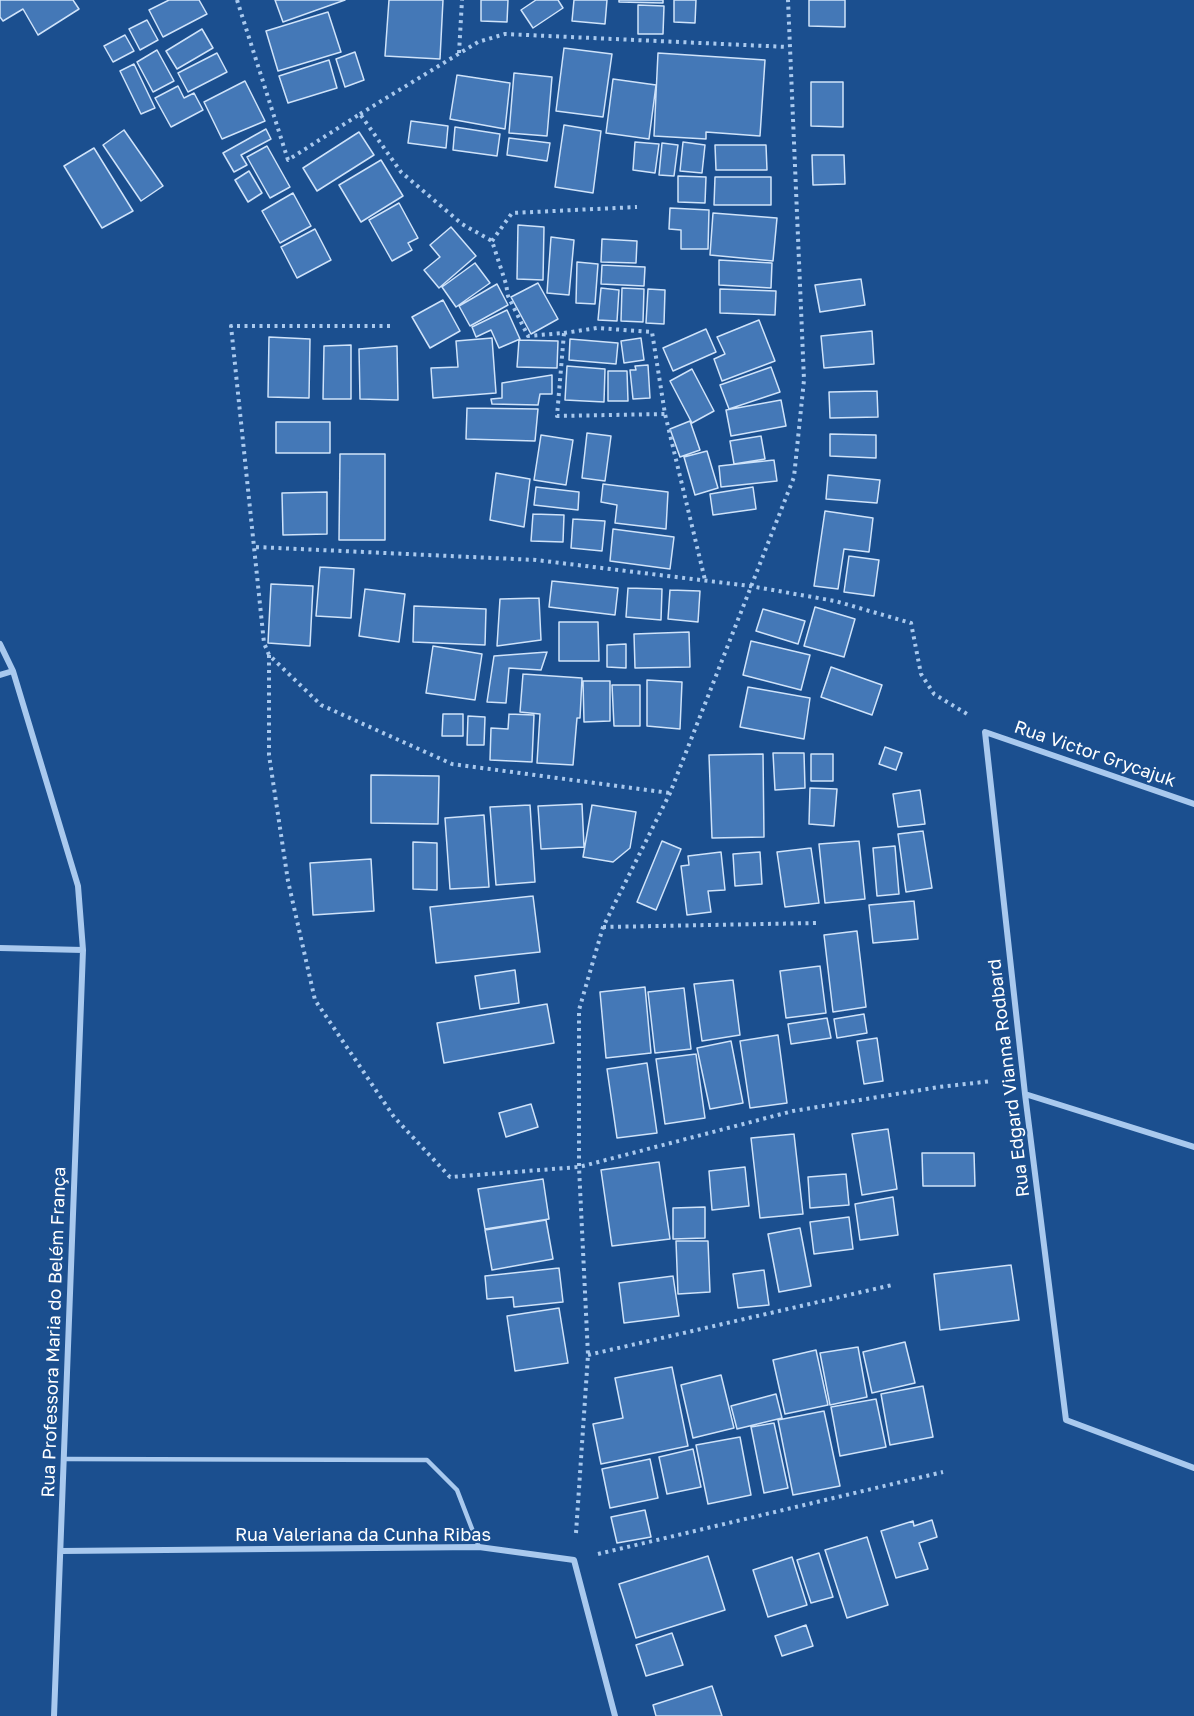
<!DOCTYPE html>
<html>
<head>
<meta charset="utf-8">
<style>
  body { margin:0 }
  canvas { display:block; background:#1b4f8f }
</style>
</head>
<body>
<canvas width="1194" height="1716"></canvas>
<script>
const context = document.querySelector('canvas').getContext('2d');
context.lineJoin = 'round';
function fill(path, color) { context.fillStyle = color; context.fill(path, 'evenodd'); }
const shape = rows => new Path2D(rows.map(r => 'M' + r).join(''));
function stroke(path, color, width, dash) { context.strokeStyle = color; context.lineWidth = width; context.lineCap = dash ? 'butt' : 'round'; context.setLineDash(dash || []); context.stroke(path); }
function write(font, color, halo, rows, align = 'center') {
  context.font = font + ' "Golos Text",sans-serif'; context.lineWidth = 4.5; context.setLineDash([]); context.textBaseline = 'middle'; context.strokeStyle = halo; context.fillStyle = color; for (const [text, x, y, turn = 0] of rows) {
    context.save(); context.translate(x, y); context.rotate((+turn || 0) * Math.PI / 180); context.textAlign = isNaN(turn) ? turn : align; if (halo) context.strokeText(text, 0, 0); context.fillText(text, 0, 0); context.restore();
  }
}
const building = shape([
  [0,0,73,0,79,9,38,35,23,9,3,21,0,17,0,0],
  [169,0,199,0,207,14,163,37,149,10,169,0],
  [275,0,345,0,283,22,275,0],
  [389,0,443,0,440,59,385,56,389,0],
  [481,0,508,0,507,22,481,21,481,0],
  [536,0,558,0,563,8,533,28,521,10,536,0],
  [574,0,607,0,605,24,572,21,574,0],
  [619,0,663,0,663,3,619,2,619,0],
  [674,0,696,0,695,23,674,22,674,0],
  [809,0,845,0,845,27,809,26,809,0],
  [638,5,664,6,663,34,638,34,638,5],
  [328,12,341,52,278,71,266,31,328,12],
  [147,20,158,40,140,50,129,29,147,20],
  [202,29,213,48,177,69,166,51,202,29],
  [125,35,134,51,113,62,104,46,125,35],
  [564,48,612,54,603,117,556,111,564,48],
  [157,50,174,81,153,92,137,62,157,50],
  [355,52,364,80,345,87,336,59,355,52],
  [217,53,227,72,188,92,178,73,217,53],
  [658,53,765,60,760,136,706,132,706,139,654,136,658,53],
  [329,60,337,88,288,103,279,76,329,60],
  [134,64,155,108,141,114,120,71,134,64],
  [514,73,552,77,547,136,509,133,514,73],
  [457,75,510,83,505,129,450,119,457,75],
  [613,79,656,85,649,139,606,133,613,79],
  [245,81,265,121,222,139,204,102,245,81],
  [811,82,843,82,843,127,811,126,811,82],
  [178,86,184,98,194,93,203,110,171,127,155,98,178,86],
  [411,121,448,126,446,148,408,143,411,121],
  [564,125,601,131,593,193,555,187,564,125],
  [455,127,500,134,497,156,453,150,455,127],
  [266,129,271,139,241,155,247,165,234,172,223,153,266,129],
  [124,130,163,186,141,201,103,145,124,130],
  [359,132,374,155,317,191,303,168,359,132],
  [509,138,550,143,547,161,507,155,509,138],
  [635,142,659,144,655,173,633,170,635,142],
  [683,142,705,145,702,173,680,171,683,142],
  [662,143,678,145,674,176,659,175,662,143],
  [715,145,766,145,767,170,716,170,715,145],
  [267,146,290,187,270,198,247,157,267,146],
  [94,148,133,211,102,228,64,166,94,148],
  [812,155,844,155,845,184,813,185,812,155],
  [381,160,403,196,361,222,339,185,381,160],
  [249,171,262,193,248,202,235,180,249,171],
  [678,176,706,177,705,203,678,202,678,176],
  [715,177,771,177,771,205,714,205,715,177],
  [293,193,311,226,280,243,262,211,293,193],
  [399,203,418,238,408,243,412,250,392,261,369,220,399,203],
  [670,208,709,210,708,249,681,249,681,230,669,229,670,208],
  [713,213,777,218,773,261,710,255,713,213],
  [518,225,544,227,543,280,517,279,518,225],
  [451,227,476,256,439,288,424,270,440,257,430,245,451,227],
  [315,229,331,260,297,278,281,247,315,229],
  [551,237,574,240,569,295,547,293,551,237],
  [602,239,637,241,636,263,601,262,602,239],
  [719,260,772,263,771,288,719,285,719,260],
  [577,262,598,264,595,304,576,303,577,262],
  [475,263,490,283,456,307,442,287,475,263],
  [602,265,645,267,644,286,601,284,602,265],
  [861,279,865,305,820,312,815,285,861,279],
  [538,283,558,319,531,334,511,297,538,283],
  [497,284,508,305,470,326,459,306,497,284],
  [601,288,619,290,617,321,598,320,601,288],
  [622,288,644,289,643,322,621,321,622,288],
  [648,289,665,290,664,324,646,323,648,289],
  [720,289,776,291,775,315,720,313,720,289],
  [443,300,460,331,430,348,412,317,443,300],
  [507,310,520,339,499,348,491,330,476,337,472,327,507,310],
  [759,320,775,361,722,381,714,359,725,354,717,337,759,320],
  [706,329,716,352,673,371,663,348,706,329],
  [872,331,874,364,824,368,821,336,872,331],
  [269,337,310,339,309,398,268,397,269,337],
  [492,338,496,393,433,398,431,368,458,367,456,341,492,338],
  [641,338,644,360,624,363,621,341,641,338],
  [570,339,618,343,616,364,569,360,570,339],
  [519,340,558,341,557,368,517,367,519,340],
  [351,345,351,399,323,399,324,346,351,345],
  [397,346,398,400,360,399,359,349,397,346],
  [648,365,650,398,633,399,630,370,636,370,635,366,648,365],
  [567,366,605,369,604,402,565,400,567,366],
  [771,367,780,392,729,409,720,385,771,367],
  [692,369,714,411,692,423,670,381,692,369],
  [608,371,627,371,628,401,608,401,608,371],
  [552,375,552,394,540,394,538,405,492,404,491,399,502,398,502,383,552,375],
  [877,391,878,417,830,418,829,392,877,391],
  [781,400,786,426,731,436,726,410,781,400],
  [467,408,538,409,535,441,466,439,467,408],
  [690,421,700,450,680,457,670,429,690,421],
  [276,422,330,422,330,453,276,453,276,422],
  [587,433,611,436,605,481,582,478,587,433],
  [830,434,876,435,876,458,830,456,830,434],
  [541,435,573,440,566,485,534,480,541,435],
  [761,436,765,459,734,464,730,441,761,436],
  [707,451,718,488,695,495,684,457,707,451],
  [340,454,385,454,385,540,339,540,340,454],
  [774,460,777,481,721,487,719,466,774,460],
  [496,473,530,479,524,527,490,520,496,473],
  [828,475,880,480,877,503,826,499,828,475],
  [603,484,668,492,666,529,615,523,617,505,601,502,603,484],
  [536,487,579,492,578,510,534,505,536,487],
  [753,487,756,509,713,515,710,494,753,487],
  [327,492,327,534,283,535,282,493,327,492],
  [825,511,873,518,869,552,844,549,838,589,814,586,825,511],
  [533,514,564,515,563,542,531,541,533,514],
  [573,519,605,521,602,551,571,548,573,519],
  [613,529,674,537,670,569,610,561,613,529],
  [849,556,879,560,874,596,844,592,849,556],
  [320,567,354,569,351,618,316,616,320,567],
  [552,581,618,588,615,615,549,607,552,581],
  [271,584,313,586,310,646,268,643,271,584],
  [628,588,662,589,661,620,626,617,628,588],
  [365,589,405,594,399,642,359,636,365,589],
  [670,590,700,591,698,622,668,619,670,590],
  [539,598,541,640,497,646,500,599,539,598],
  [414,606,486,609,485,645,413,642,414,606],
  [815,607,855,619,844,657,804,646,815,607],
  [763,609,805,621,798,644,756,631,763,609],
  [559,622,598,622,599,661,559,661,559,622],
  [689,632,690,667,635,668,634,634,689,632],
  [751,641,810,655,801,690,743,675,751,641],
  [626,644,626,668,607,667,607,645,626,644],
  [433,646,482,654,475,700,426,693,433,646],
  [547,652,541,670,509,668,506,703,487,702,494,656,547,652],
  [831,667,882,685,872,715,821,697,831,667],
  [523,674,582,678,580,718,577,718,573,765,537,763,540,714,520,712,523,674],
  [647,680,682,682,680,729,647,726,647,680],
  [583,681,610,681,610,721,584,722,583,681],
  [612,685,640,685,640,726,614,726,612,685],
  [748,687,810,698,804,739,740,727,748,687],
  [443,714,463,714,463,736,442,736,443,714],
  [509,714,534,715,532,762,490,760,491,728,508,729,509,714],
  [468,716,485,717,484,745,467,745,468,716],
  [885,747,902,753,896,770,879,764,885,747],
  [773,753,804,753,805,788,775,790,773,753],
  [763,754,764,837,712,838,709,755,763,754],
  [811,754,833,754,833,781,811,781,811,754],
  [371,775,439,776,438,824,371,823,371,775],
  [810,788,837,789,834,826,809,824,810,788],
  [920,790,925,824,898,827,893,794,920,790],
  [582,804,584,847,541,849,538,806,582,804],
  [530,805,535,882,496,885,490,807,530,805],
  [592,805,636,812,630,848,613,862,583,857,592,805],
  [484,815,489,887,450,889,445,818,484,815],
  [923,831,932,888,906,892,898,834,923,831],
  [662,841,681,849,656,910,637,902,662,841],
  [859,841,865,899,825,903,819,844,859,841],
  [413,842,437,843,437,890,413,889,413,842],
  [895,846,899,894,877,896,873,848,895,846],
  [811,848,819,903,785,907,777,852,811,848],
  [721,852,725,890,708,891,711,912,687,915,681,866,689,865,688,856,721,852],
  [760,852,762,884,735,886,733,854,760,852],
  [371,859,374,911,313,915,310,863,371,859],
  [533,896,540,952,436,963,430,907,533,896],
  [914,901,918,939,873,943,869,905,914,901],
  [857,931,866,1007,833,1012,824,935,857,931],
  [820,966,826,1013,786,1018,780,971,820,966],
  [515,970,519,1003,480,1009,475,976,515,970],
  [733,980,740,1035,702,1041,694,984,733,980],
  [645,987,651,1053,606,1058,600,992,645,987],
  [684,988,691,1049,655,1053,648,992,684,988],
  [547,1004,554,1043,444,1063,437,1023,547,1004],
  [864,1014,867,1033,837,1038,834,1019,864,1014],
  [827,1018,831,1038,791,1044,788,1024,827,1018],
  [778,1035,787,1103,750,1108,740,1041,778,1035],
  [877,1038,883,1081,864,1084,857,1041,877,1038],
  [731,1041,743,1103,710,1109,697,1048,731,1041],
  [696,1054,705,1118,665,1124,656,1059,696,1054],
  [647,1063,657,1133,617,1138,607,1069,647,1063],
  [531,1104,538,1127,506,1137,499,1113,531,1104],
  [888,1129,897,1189,862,1195,852,1134,888,1129],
  [794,1134,803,1214,760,1218,751,1138,794,1134],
  [922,1153,974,1153,975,1186,923,1186,922,1153],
  [659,1162,670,1239,612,1246,601,1170,659,1162],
  [745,1167,749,1206,712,1210,709,1171,745,1167],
  [846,1174,849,1205,810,1208,808,1177,846,1174],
  [543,1179,549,1219,485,1229,478,1189,543,1179],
  [893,1197,898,1235,860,1240,855,1204,893,1197],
  [705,1207,705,1238,673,1239,673,1208,705,1207],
  [849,1217,853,1249,814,1254,810,1222,849,1217],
  [546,1220,553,1259,492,1270,485,1230,546,1220],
  [800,1228,811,1286,779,1292,768,1234,800,1228],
  [676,1241,708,1241,710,1292,678,1294,676,1241],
  [1011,1265,1019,1320,940,1330,934,1274,1011,1265],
  [559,1268,563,1302,514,1307,513,1297,487,1299,485,1276,559,1268],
  [764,1270,769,1305,738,1308,733,1274,764,1270],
  [673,1276,679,1316,624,1323,619,1283,673,1276],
  [559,1308,568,1363,515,1371,507,1316,559,1308],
  [905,1342,915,1383,872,1393,863,1352,905,1342],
  [858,1347,867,1397,830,1405,820,1353,858,1347],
  [816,1350,828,1405,785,1414,773,1360,816,1350],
  [672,1367,688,1446,601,1464,593,1424,623,1418,615,1378,672,1367],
  [721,1375,734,1428,693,1438,681,1385,721,1375],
  [923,1386,933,1437,890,1445,881,1394,923,1386],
  [776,1394,782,1418,737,1429,731,1406,776,1394],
  [876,1399,886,1447,840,1456,831,1407,876,1399],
  [824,1411,840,1486,793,1495,778,1420,824,1411],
  [774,1423,788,1488,764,1493,751,1427,774,1423],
  [740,1437,751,1495,708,1504,696,1445,740,1437],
  [693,1449,701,1487,667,1494,659,1457,693,1449],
  [650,1459,658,1498,610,1508,602,1469,650,1459],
  [645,1510,651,1537,617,1543,611,1517,645,1510],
  [932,1520,937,1537,919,1543,928,1569,896,1578,881,1531,913,1521,914,1526,932,1520],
  [867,1537,888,1605,847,1618,825,1550,867,1537],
  [819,1553,833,1597,811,1603,797,1560,819,1553],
  [708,1556,725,1610,636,1638,619,1584,708,1556],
  [792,1557,807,1605,768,1617,753,1570,792,1557],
  [806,1625,813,1646,782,1656,775,1636,806,1625],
  [672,1633,683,1665,646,1676,636,1645,672,1633],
  [712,1686,722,1716,656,1716,653,1705,712,1686]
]);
fill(building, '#4478b7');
stroke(building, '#cfe3fa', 1.5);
stroke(shape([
  [237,0,288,160,360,114,401,172,462,224,492,241,506,284,508,296,528,336,564,333,557,416,665,414],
  [459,53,462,0],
  [360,114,478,42,505,34,788,47],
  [492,241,512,213,637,207],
  [390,326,231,326,264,643,269,655,321,705,452,764,670,793],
  [564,333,597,328,652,332,665,414,705,580],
  [256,547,536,560,750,586,835,601,911,623,921,674,934,694,967,714],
  [269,655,269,755,288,881,315,1000,394,1117,450,1177,579,1167,793,1111,939,1087,992,1081],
  [603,927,817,923],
  [588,1355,892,1285],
  [576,1533,588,1355,579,1167,579,1010,603,927,670,793,794,477,804,380,788,0],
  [598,1554,943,1472]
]), '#a9c9ee', 4, [3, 4.5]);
stroke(shape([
  [65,1459,427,1460,457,1490,479,1547]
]), '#a9c9ee', 4.5);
stroke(shape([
  [0,644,13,671,0,675],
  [13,671,78,886,83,950,54,1716],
  [1194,804,985,732,1025,1094,1066,1420,1194,1468],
  [0,948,83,950],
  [1025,1094,1194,1147],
  [61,1551,479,1547,574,1560,615,1716]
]), '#a9c9ee', 6);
write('18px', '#fff', '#1b4f8f', [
  ["Rua Victor Grycajuk",1095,754,19],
  ["Rua Edgard Vianna Rodbard",1009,1078,-97],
  ["Rua Professora Maria do Belém França",54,1332,-88],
  ["Rua Valeriana da Cunha Ribas",363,1535]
]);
</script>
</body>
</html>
